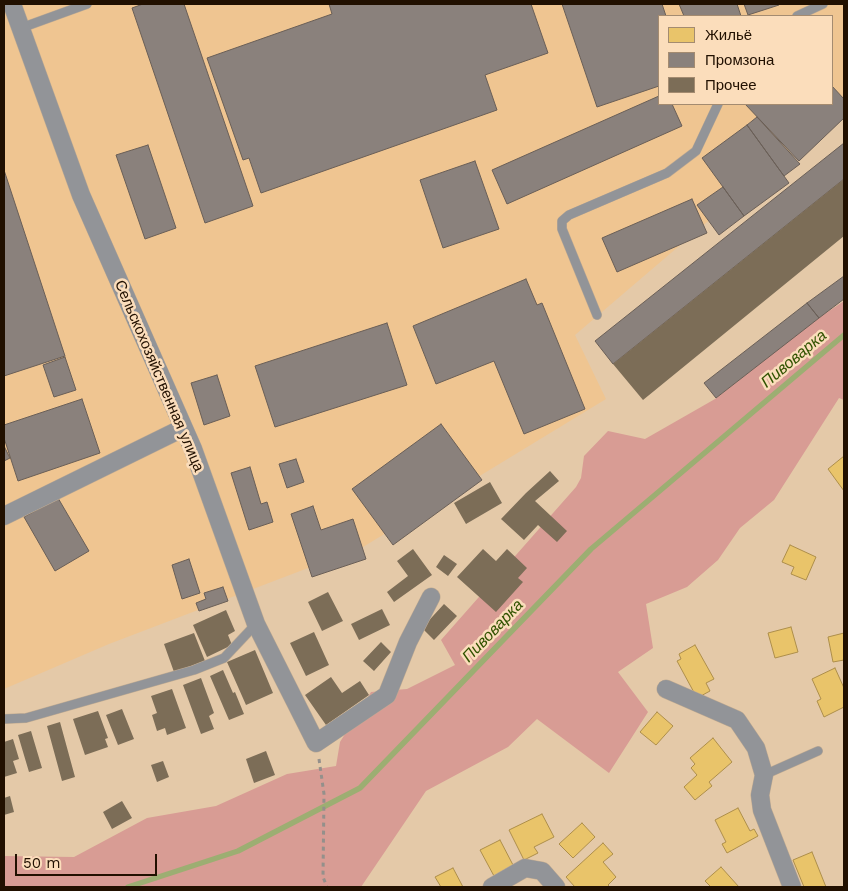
<!DOCTYPE html>
<html>
<head>
<meta charset="utf-8">
<style>
  body { margin:0 }
  #map { position:relative; width:848px; height:891px; overflow:hidden; background:#e4c9a8; font-family:"Work Sans",sans-serif }
  canvas { display:block }
  .frame { position:absolute; inset:0; border:5px solid #211000; pointer-events:none }
  .legend { position:absolute; left:658px; top:15px; width:175px; height:90px; box-sizing:border-box; background:#fbddbb; border:1px solid #a48b70; margin:0; padding:6px 9px; list-style:none; font-size:15px; color:#211000 }
  .legend li { display:flex; align-items:center; gap:10px; height:25px }
  .legend b { width:25px; border:1px solid #a48b70 }
  .scale { position:absolute; left:15px; top:854px; width:142px; height:22px; box-sizing:border-box; border:2px solid #211000; border-top:0; padding-left:6px; font-size:15px; line-height:18px; white-space:nowrap; color:#211000; -webkit-text-stroke:4px #fbddbb; paint-order:stroke }
</style>
</head>
<body>
<div id="map">
<canvas width="848" height="891"></canvas>
<div class="frame"></div>
<ul class="legend">
<li><b style="height:14px;background:#e9c46a"></b>Жильё</li>
<li><b style="height:14px;background:#8a817c"></b>Промзона</li>
<li><b style="height:14px;background:#7c6d57"></b>Прочее</li>
</ul>
<div class="scale">50 m</div>
</div>
<script>
const context = document.querySelector('canvas').getContext('2d');
context.lineJoin = 'round';
function fill(path, color) { context.fillStyle = color; context.fill(path, 'evenodd'); }
const shape = rows => new Path2D(rows.map(r => 'M' + r).join(''));
function stroke(path, color, width, dash) { context.strokeStyle = color; context.lineWidth = width; context.lineCap = dash ? 'butt' : 'round'; context.setLineDash(dash || []); context.stroke(path); }
function write(font, color, halo, rows, align = 'center') {
  context.font = font + ' "Work Sans",sans-serif'; context.lineWidth = 5; context.setLineDash([]); context.textBaseline = 'middle'; context.strokeStyle = halo; context.fillStyle = color; for (const [text, x, y, turn = 0] of rows) {
    context.save(); context.translate(x, y); context.rotate((+turn || 0) * Math.PI / 180); context.textAlign = isNaN(turn) ? turn : align; if (halo) context.strokeText(text, 0, 0); context.fillText(text, 0, 0); context.restore();
  }
}
fill(shape([
  [4,4,844,4,844,105,575,335,606,399,363,547,109,644,4,689],
  [659,16,832,16,832,104,659,104]
]), '#efc591');
fill(shape([
  [844,301,844,400,839,398,774,500,740,528,718,560,687,587,646,604,653,648,618,672,648,712,609,773,537,719,508,747,426,791,361,887,4,887,4,856,74,857,147,818,216,806,287,774,336,766,340,742,371,692,407,689,455,665,441,640,576,487,581,478,584,456,608,431,645,439,715,399,811,323]
]), '#d89c94');
const homes = shape([
  [844,456,844,491,828,469,844,456],
  [790,545,816,557,806,580,791,574,794,567,782,562,790,545],
  [791,627,798,652,775,658,768,633,791,627],
  [844,633,844,660,833,662,828,637,844,633],
  [695,645,714,679,706,683,710,691,697,698,677,661,681,659,679,654,695,645],
  [835,668,844,688,844,707,824,717,817,701,821,699,812,679,835,668],
  [657,712,673,726,656,745,640,732,657,712],
  [713,738,732,762,709,782,712,786,695,800,684,787,697,775,691,768,695,764,690,758,713,738],
  [738,808,750,831,754,829,758,836,727,853,722,844,726,842,715,820,738,808],
  [542,814,554,837,534,847,538,853,524,860,509,830,542,814],
  [582,823,595,837,573,858,559,844,582,823],
  [500,840,513,865,494,876,480,850,500,840],
  [603,843,613,854,603,862,616,877,608,885,610,887,575,887,566,877,603,843],
  [812,852,826,887,804,887,793,860,812,852],
  [721,867,739,887,711,887,705,881,721,867],
  [453,868,463,887,441,887,435,877,453,868]
]);
fill(homes, '#e9c46a');
stroke(homes, '#ad8e4a', 1);
const industry = shape([
  [143,4,184,4,253,206,205,223,132,8,143,4],
  [329,4,531,4,548,53,485,75,497,110,261,193,249,158,243,160,207,58,332,14,329,4],
  [562,4,662,4,666,16,659,16,659,86,597,107,562,4],
  [679,4,737,4,741,16,684,16,679,4],
  [744,4,779,4,779,5,748,15,744,4],
  [832,86,844,99,844,118,799,161,745,104,832,104,832,86],
  [659,96,659,104,672,104,682,126,507,204,492,170,659,96],
  [757,117,800,164,784,176,747,125,757,117],
  [747,125,789,183,744,216,702,158,747,125],
  [844,143,844,179,613,364,595,341,844,143],
  [148,145,176,228,145,239,116,155,148,145],
  [475,161,499,229,443,248,420,180,475,161],
  [4,170,65,356,4,376,4,170],
  [723,187,744,216,719,235,697,205,723,187],
  [692,199,707,233,617,272,602,238,692,199],
  [844,276,844,299,819,318,807,303,844,276],
  [526,279,537,305,542,303,585,409,524,434,494,361,436,384,413,326,526,279],
  [807,303,819,318,716,398,704,383,807,303],
  [387,323,407,385,275,427,255,366,387,323],
  [65,357,76,390,54,397,43,365,65,357],
  [217,375,230,416,204,425,191,383,217,375],
  [82,399,100,453,18,481,4,438,4,425,82,399],
  [441,424,482,480,393,545,352,489,441,424],
  [4,446,10,458,4,461,4,446],
  [296,459,304,482,287,488,279,464,296,459],
  [250,467,261,504,267,502,273,522,249,530,231,473,250,467],
  [58,498,89,551,55,571,24,517,58,498],
  [313,506,321,530,353,519,366,559,312,577,291,514,313,506],
  [189,559,200,593,182,599,172,565,189,559],
  [223,587,228,601,199,611,196,603,206,599,204,593,223,587]
]);
fill(industry, '#8a817c');
stroke(industry, '#6a5f57', 1);
stroke(shape([
  [128,887,238,851,360,788,591,549,844,335]
]), '#9cae72', 5.5);
fill(shape([
  [844,179,844,236,643,400,613,364],
  [550,471,559,481,535,501,567,531,557,542,538,525,524,540,501,519,526,493],
  [490,482,502,503,466,524,454,503],
  [413,549,432,575,394,602,387,592,408,576,397,561],
  [483,549,496,561,507,549,527,568,518,578,523,582,496,612,457,577],
  [444,555,457,564,448,576,436,567],
  [328,592,343,621,322,631,308,602],
  [444,604,457,616,434,640,422,628],
  [382,609,390,625,359,640,351,624],
  [226,610,235,631,228,635,232,645,207,657,193,625],
  [314,632,329,665,306,676,290,643],
  [194,633,205,661,174,672,164,644],
  [381,642,391,652,374,671,363,661],
  [255,650,273,693,246,705,227,662],
  [223,670,233,693,235,692,244,714,229,720,210,676],
  [331,677,342,693,360,681,369,695,326,725,305,695],
  [201,678,214,713,209,716,214,729,201,734,183,685],
  [172,689,186,728,167,735,165,728,157,731,152,715,157,713,151,696],
  [122,709,134,739,118,745,106,715],
  [98,711,108,738,105,739,108,747,85,755,73,719],
  [60,722,75,777,62,781,47,726],
  [31,731,42,768,29,772,18,735],
  [13,739,19,759,13,761,17,773,4,777,4,742],
  [266,751,275,775,254,783,246,759],
  [163,761,169,777,157,782,151,765],
  [10,796,14,812,4,815,4,798],
  [122,801,132,818,112,829,103,812]
]), '#7c6d57');
const service = shape([
  [797,16,823,4],
  [21,28,87,4],
  [597,315,562,229,562,221,569,215,667,173,696,151,718,104],
  [4,719,26,718,194,670,224,658,256,624],
  [764,775,818,751]
]);
const minor = shape([
  [12,4,81,195,193,449,256,624,316,743,387,695,408,642,431,597],
  [4,516,183,428],
  [666,689,737,720,756,748,764,775,760,795,762,810,792,887],
  [492,887,525,868,542,871,556,887]
]);
stroke(service, '#c0ab92', 10);
stroke(minor, '#c0ab92', 19);
stroke(shape([
  [319,759,324,794,323,877,327,887]
]), '#94908b', 3, [4, 4]);
stroke(service, '#929498', 9);
stroke(minor, '#929498', 18);
write('15px', '#211000', '#fbddbb', [
  ["Сельскохозяйственная улица",159,376,67]
]);
write('italic 16px', '#315300', '#fbddbb', [
  ["Пивоварка",794,359,-40],
  ["Пивоварка",493,631,-46]
]);
</script>
</body>
</html>
